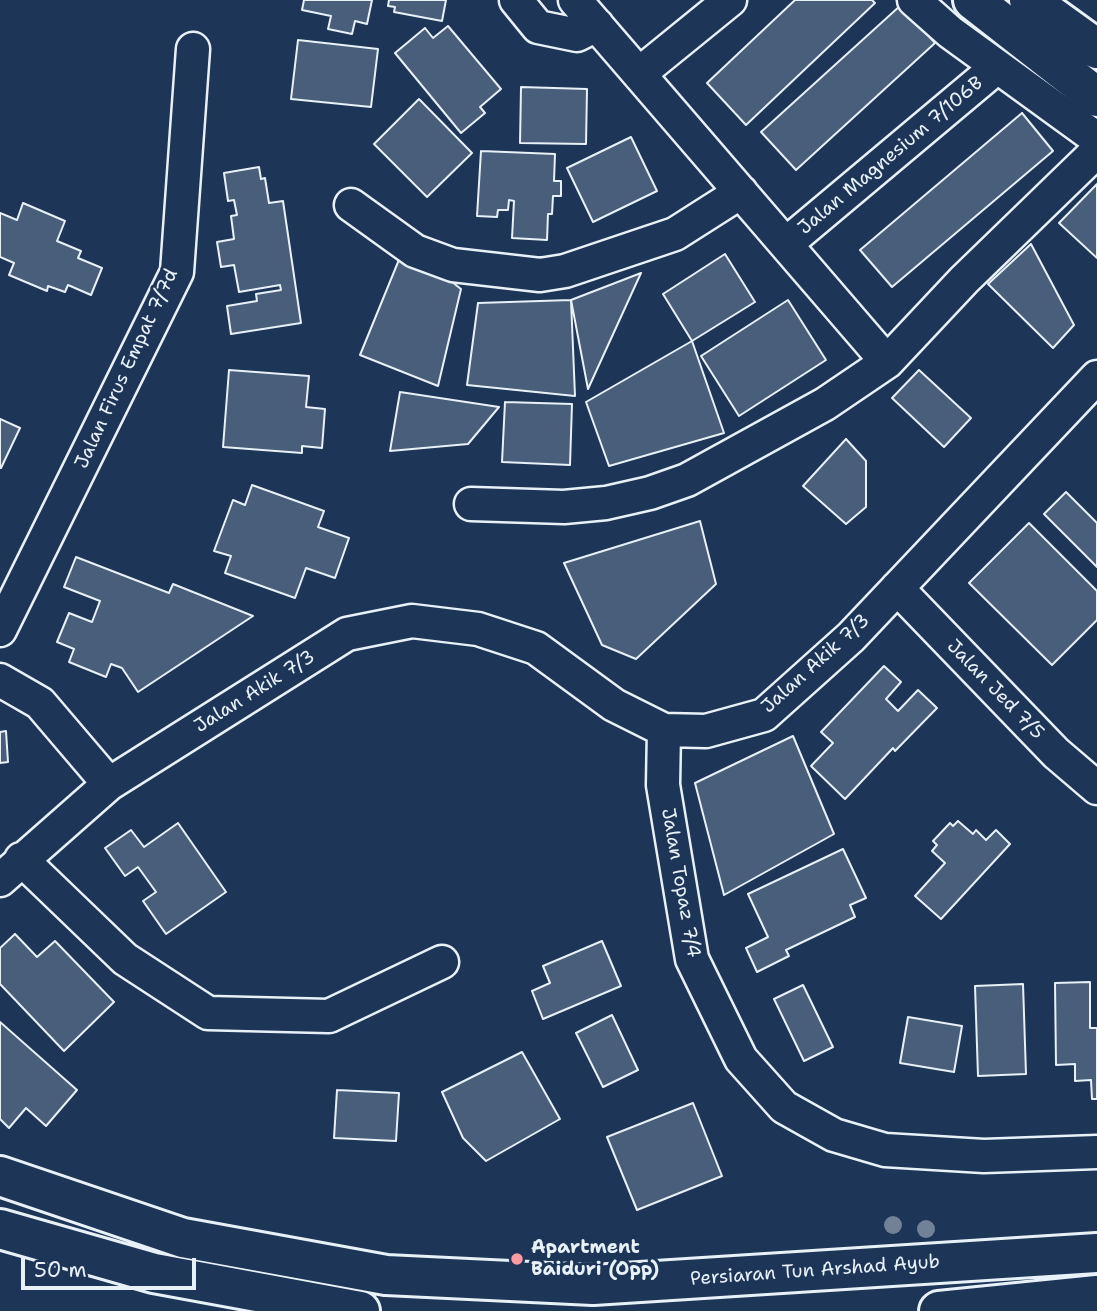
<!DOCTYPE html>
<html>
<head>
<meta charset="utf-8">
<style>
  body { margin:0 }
  #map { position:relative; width:1097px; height:1311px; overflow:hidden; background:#1d3557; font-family:"Shantell Sans",sans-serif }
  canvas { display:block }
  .scale { position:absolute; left:21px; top:1258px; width:175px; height:32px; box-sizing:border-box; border:4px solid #e8f1f8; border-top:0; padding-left:9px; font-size:21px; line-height:24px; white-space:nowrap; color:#e8f1f8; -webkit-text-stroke:5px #1d3557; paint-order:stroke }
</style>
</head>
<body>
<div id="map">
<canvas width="1097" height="1311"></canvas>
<div class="scale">50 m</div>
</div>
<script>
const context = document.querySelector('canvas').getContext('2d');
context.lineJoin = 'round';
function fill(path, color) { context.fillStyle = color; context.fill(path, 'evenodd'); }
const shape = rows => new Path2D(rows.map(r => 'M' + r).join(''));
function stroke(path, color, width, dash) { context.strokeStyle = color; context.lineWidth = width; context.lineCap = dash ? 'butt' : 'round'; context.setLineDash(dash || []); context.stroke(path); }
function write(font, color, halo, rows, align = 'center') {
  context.font = font + ' "Shantell Sans",sans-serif'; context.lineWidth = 6; context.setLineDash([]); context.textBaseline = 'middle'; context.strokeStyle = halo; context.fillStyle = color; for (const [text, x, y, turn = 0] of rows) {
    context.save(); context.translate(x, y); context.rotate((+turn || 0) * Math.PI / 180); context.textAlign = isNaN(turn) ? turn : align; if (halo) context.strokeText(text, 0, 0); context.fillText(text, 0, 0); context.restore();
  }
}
const building = shape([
  [304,0,372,0,367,24,355,21,352,34,328,29,331,16,302,10,304,0],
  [389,0,446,0,442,21,394,12,395,7,388,6,389,0],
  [795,0,872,0,875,3,746,125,707,83,795,0],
  [901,5,935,43,796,170,761,132,901,5],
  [448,26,501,89,480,107,485,113,461,133,395,53,425,28,433,38,448,26],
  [298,40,378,49,371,107,291,99,298,40],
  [521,87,587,89,586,144,520,143,521,87],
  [419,99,472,153,427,197,374,144,419,99],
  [1022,113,1053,151,892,287,860,250,1022,113],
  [631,137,657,191,593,222,567,168,631,137],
  [481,151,555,154,554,181,561,181,561,196,553,196,552,214,548,214,547,240,512,238,514,201,509,200,508,210,498,210,497,217,477,216,481,151],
  [259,167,261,179,265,178,269,203,283,201,301,323,231,334,227,306,257,301,256,294,281,290,280,285,239,292,234,265,221,267,217,242,234,239,231,216,237,215,234,200,228,201,224,173,259,167],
  [1097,184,1097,258,1059,223,1097,184],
  [23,203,65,221,57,241,81,251,78,258,102,268,91,295,68,285,65,292,48,286,47,291,9,275,14,263,0,257,0,213,17,220,23,203],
  [1031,244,1074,325,1053,348,988,284,1031,244],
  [405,245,461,289,438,386,360,355,405,245],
  [725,254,755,302,692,341,663,294,725,254],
  [641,273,588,389,571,300,641,273],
  [571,300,575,396,467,385,478,303,571,300],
  [788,300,826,360,739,416,701,356,788,300],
  [692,341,724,433,609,466,586,402,692,341],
  [229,370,309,376,306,407,325,409,322,448,302,446,302,453,223,447,229,370],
  [919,370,971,418,944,447,892,398,919,370],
  [400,392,499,407,468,444,390,451,400,392],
  [505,402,572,404,570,465,502,462,505,402],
  [0,419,20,428,1,468,0,468,0,419],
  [846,439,866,461,866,507,846,524,803,486,846,439],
  [252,485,324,511,318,527,349,538,335,578,306,568,295,598,225,573,231,556,214,551,233,500,245,505,252,485],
  [1066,492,1097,523,1097,567,1044,514,1066,492],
  [700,521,716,584,636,659,602,645,564,563,700,521],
  [1029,523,1097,591,1097,620,1052,665,969,583,1029,523],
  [76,557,169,593,173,584,253,616,138,692,122,668,111,664,106,677,69,662,74,649,57,642,69,613,92,622,100,601,64,587,76,557],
  [884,666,901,682,886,699,898,711,918,690,937,708,895,751,893,748,845,799,811,766,833,743,821,732,884,666],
  [6,731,8,762,0,763,0,732,6,731],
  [793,736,834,834,724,895,695,783,793,736],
  [958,821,973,834,976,830,986,840,996,830,1010,844,941,919,915,896,945,863,932,851,937,845,933,841,950,823,953,826,958,821],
  [178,823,226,892,166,934,143,901,156,892,138,867,125,876,105,848,131,830,144,847,178,823],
  [843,849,866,898,850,905,855,917,786,950,789,956,757,972,746,948,768,937,748,894,843,849],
  [15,934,37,957,55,941,114,1002,64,1051,0,984,0,948,15,934],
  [602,941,621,986,543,1019,532,991,550,983,543,966,602,941],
  [1090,982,1090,1028,1097,1028,1097,1099,1092,1099,1091,1080,1075,1081,1075,1064,1056,1065,1055,983,1090,982],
  [1023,984,1026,1074,978,1076,975,986,1023,984],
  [803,985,833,1047,804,1061,774,999,803,985],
  [612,1015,638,1070,603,1087,576,1033,612,1015],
  [908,1017,962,1026,954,1072,900,1063,908,1017],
  [0,1022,77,1090,46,1126,26,1108,9,1128,0,1119,0,1022],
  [522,1052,560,1119,486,1161,463,1138,442,1092,522,1052],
  [337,1090,399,1093,396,1141,334,1138,337,1090],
  [693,1103,722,1176,637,1210,607,1137,693,1103]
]);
fill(building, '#495e7a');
stroke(building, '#e8f1f8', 2);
const minor = shape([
  [516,0,538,27,577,35,597,25],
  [575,0,887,362],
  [639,74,730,0],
  [351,205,415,251,453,265,540,275,565,271,675,234,741,192],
  [786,244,997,67],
  [471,504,564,507,606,503,650,493,687,480,825,404,887,362,964,280,1095,153,1096,138,950,32,914,0],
  [897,588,1056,753,1097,788],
  [0,630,177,272,193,49],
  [0,680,40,703,109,784],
  [664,730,663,785,692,959,741,1059,784,1107,834,1135,885,1150,984,1156,1097,1152],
  [21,859,125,959,208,1013,329,1016,442,962],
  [0,880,109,784,347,634,412,621,478,629,536,648,614,705,664,730,706,731,764,715,851,637,1097,377]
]);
const major = shape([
  [973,0,1097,97],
  [1029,0,1097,49],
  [0,1176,183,1238,386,1275,593,1285,1097,1253],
  [0,1229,154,1273,360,1311],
  [939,1311,1097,1295]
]);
stroke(minor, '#e8f1f8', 37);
stroke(major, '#e8f1f8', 44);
stroke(minor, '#1d3557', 32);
stroke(major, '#1d3557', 38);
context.fillStyle = '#708198';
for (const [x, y] of [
  [893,1225],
  [926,1229]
]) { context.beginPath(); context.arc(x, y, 9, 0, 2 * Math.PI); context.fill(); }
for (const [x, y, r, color] of [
  [517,1259,7,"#ff9aa2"]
]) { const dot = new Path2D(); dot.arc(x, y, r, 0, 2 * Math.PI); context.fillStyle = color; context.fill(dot); stroke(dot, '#1d3557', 2.5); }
write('19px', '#e8f1f8', '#1d3557', [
  ["Jalan Magnesium 7/106B",891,156,-40],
  ["Jalan Firus Empat 7/7d",127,369,-65],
  ["Jalan Akik 7/3",816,664,-42],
  ["Jalan Jed 7/5",995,690,46],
  ["Jalan Akik 7/3",255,692,-32],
  ["Jalan Topaz 7/4",680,883,80],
  ["Persiaran Tun Arshad Ayub",815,1271,-4]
]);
write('bold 19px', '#e8f1f8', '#1d3557', [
  ["Apartment",531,1248],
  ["Baiduri (Opp)",531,1270]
], 'left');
</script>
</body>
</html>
